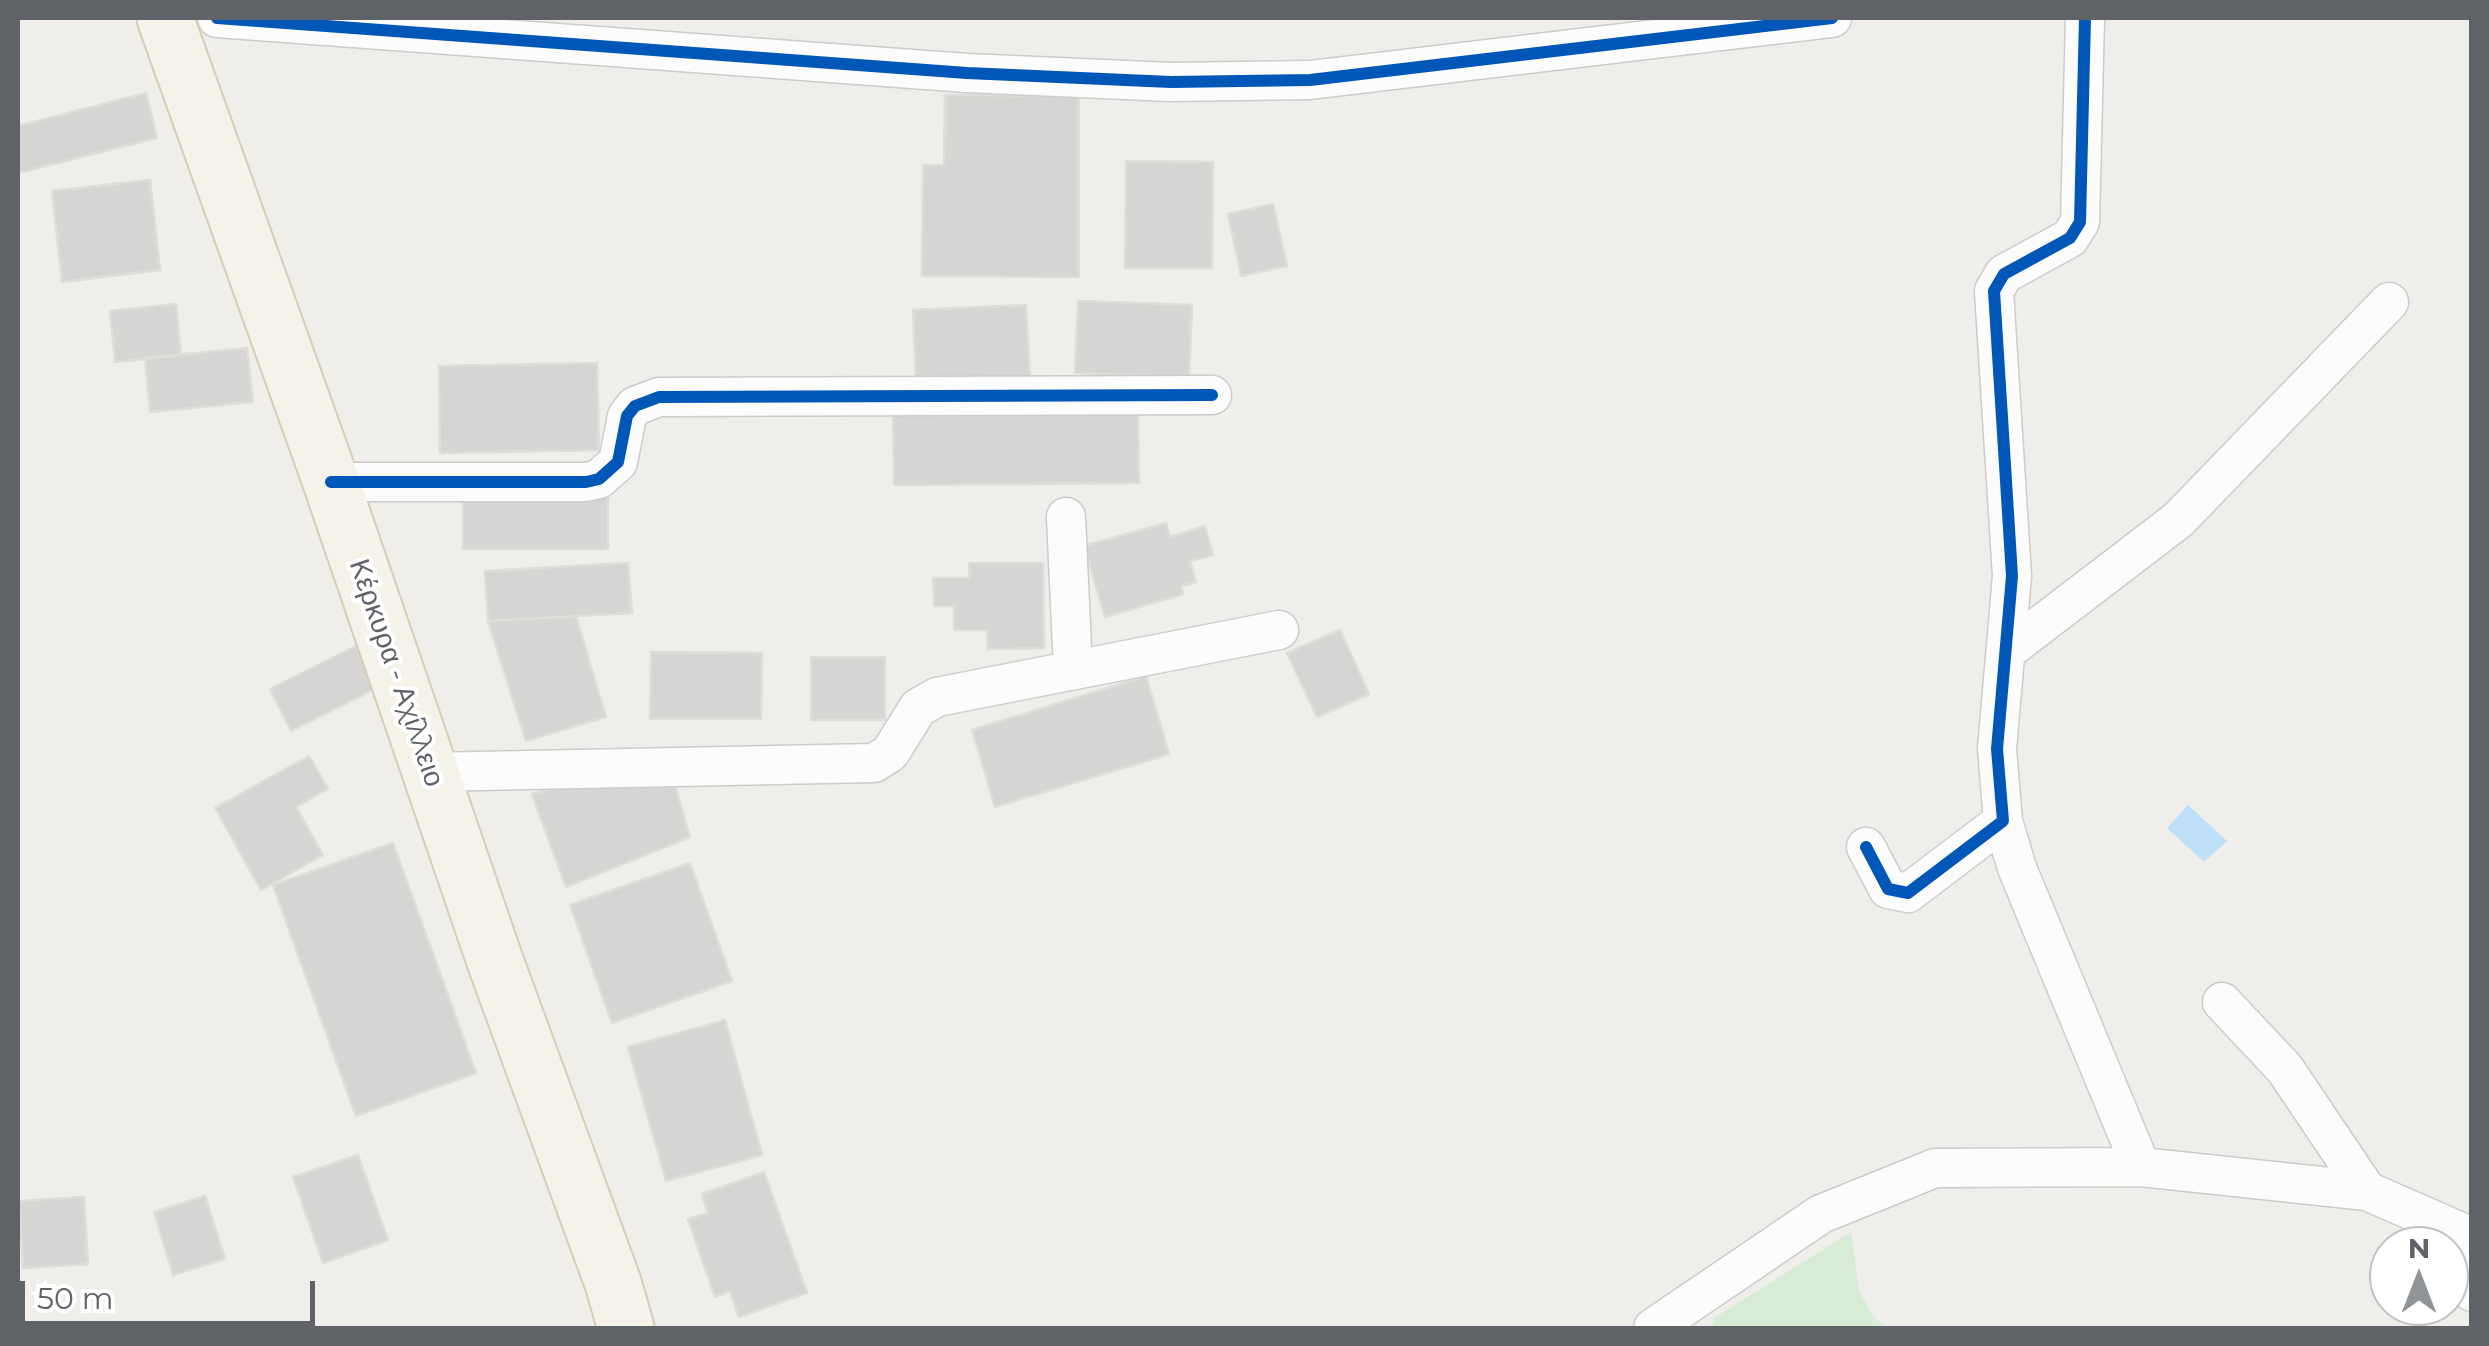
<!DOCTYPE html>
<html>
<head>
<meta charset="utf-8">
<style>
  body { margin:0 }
  #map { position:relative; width:2489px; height:1346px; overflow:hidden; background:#efeeea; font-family:Montserrat,sans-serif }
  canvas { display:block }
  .frame { position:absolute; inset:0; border:20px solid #5f6368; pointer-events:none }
  .north { position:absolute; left:2369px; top:1226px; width:100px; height:100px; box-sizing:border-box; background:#fff; border:2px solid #bfc1c3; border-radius:50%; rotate:0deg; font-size:28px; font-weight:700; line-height:40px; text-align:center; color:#5f6368 }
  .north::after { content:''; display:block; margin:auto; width:35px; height:45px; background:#919496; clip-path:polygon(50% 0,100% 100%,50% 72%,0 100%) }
  .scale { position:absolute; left:20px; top:1281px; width:295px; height:45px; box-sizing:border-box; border:5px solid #5f6368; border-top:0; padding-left:12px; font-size:30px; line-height:35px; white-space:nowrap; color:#5f6368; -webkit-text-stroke:8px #fff; paint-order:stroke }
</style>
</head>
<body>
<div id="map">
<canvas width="2489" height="1346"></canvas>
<div class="frame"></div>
<div class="north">N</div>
<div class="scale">50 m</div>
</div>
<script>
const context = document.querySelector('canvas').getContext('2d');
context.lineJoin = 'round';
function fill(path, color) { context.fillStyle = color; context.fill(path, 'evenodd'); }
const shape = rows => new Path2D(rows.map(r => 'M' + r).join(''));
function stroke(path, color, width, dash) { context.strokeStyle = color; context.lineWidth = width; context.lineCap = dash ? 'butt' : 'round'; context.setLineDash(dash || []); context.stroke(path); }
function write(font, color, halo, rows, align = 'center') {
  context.font = font + ' Montserrat,sans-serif'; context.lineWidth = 8; context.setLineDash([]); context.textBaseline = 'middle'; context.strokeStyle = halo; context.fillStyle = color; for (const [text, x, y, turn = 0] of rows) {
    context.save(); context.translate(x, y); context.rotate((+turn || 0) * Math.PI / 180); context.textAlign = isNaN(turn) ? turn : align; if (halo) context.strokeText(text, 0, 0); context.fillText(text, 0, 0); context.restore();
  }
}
fill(shape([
  [1851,1232,1859,1291,1873,1316,1887,1328,1712,1328,1714,1318]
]), '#d8ebd6');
fill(shape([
  [2188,805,2227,841,2204,862,2167,828]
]), '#bfe0f9');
const building = shape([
  [146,93,157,138,18,173,18,126,146,93],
  [945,95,1079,96,1079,277,922,276,923,165,944,165,945,95],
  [1126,161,1213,162,1212,268,1125,268,1126,161],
  [150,180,160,270,62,282,52,191,150,180],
  [1273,204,1287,266,1241,276,1228,214,1273,204],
  [1078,301,1192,305,1189,377,1075,373,1078,301],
  [176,304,181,355,115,362,110,311,176,304],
  [1026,305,1030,378,916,383,913,310,1026,305],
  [247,348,253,402,150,412,145,358,247,348],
  [597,363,599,450,440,453,439,366,597,363],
  [1138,410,1139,483,894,485,893,412,1138,410],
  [463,492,608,492,608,549,463,549,463,492],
  [1166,523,1170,537,1205,526,1213,555,1190,561,1196,582,1181,586,1183,594,1105,617,1084,546,1166,523],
  [628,563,632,613,488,621,485,571,628,563],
  [969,563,1043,563,1044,648,988,649,987,630,954,630,954,606,934,606,933,578,969,578,969,563],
  [576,616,606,717,526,741,488,621,576,616],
  [1340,630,1369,694,1317,717,1287,653,1340,630],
  [360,644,381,686,291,731,270,689,360,644],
  [651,652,762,653,761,719,650,719,651,652],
  [811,657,885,657,885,720,811,720,811,657],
  [1146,676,1169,754,995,807,972,730,1146,676],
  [309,756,328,789,296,807,323,855,261,890,215,808,309,756],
  [674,782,690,837,566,887,532,794,561,786,674,782],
  [393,843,476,1073,356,1116,273,885,393,843],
  [690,863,732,981,612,1023,570,905,690,863],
  [725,1020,762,1155,666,1181,628,1047,725,1020],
  [358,1155,388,1240,323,1263,293,1177,358,1155],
  [764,1172,807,1293,739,1317,730,1291,715,1297,688,1219,708,1213,702,1194,764,1172],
  [205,1196,225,1259,173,1275,154,1212,205,1196],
  [84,1197,88,1264,23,1268,19,1201,84,1197]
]);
fill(building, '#d6d5d3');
stroke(building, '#deddd9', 2.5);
const street = shape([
  [217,18,967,73,1171,82,1310,80,1832,18],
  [331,482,586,482,599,479,618,462,627,416,635,406,659,397,1212,395],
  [1066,517,1073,669],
  [2008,650,2178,520,2389,302],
  [429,772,874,763,890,753,918,708,937,697,1279,630],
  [2003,821,2017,868,2141,1167],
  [1866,847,1888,889,1908,893,2003,821,1997,749,2012,576,1994,291,2004,274,2070,238,2080,222,2085,18],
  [2222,1002,2285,1069,2367,1191],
  [2439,1224,2472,1292],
  [1653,1328,1821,1214,1935,1168,2141,1167,2367,1191,2472,1237]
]);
const primary = shape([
  [165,18,331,482,495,961,613,1283,626,1328]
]);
stroke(street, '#cbcccc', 41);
stroke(primary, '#d7ceb8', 59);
stroke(street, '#fdfcfc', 38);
stroke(primary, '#f4f2e9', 55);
stroke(shape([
  [217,18,967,73,1171,82,1310,80,1832,18],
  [331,482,586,482,599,479,618,462,627,416,635,406,659,397,1212,395],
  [1866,847,1888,889,1908,893,2003,821,1997,749,2012,576,1994,291,2004,274,2070,238,2080,222,2085,18]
]), '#0057b8', 12);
write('28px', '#5f6368', '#fff', [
  ["Κέρκυρα - Αχίλλειο",396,673,71]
]);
</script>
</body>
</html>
